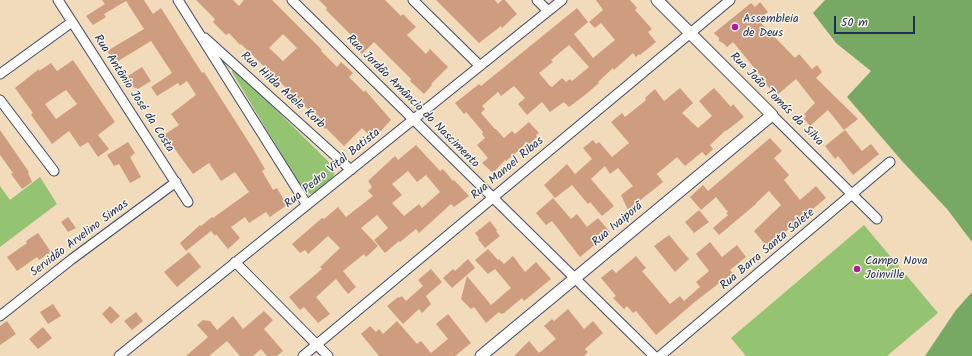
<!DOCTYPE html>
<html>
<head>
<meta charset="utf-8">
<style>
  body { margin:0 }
  #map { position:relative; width:972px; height:356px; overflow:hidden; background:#f2dbbb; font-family:Kalam,sans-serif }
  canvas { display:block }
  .scale { position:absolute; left:834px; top:16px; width:81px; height:18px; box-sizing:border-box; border:2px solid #1b2f5e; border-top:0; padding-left:5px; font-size:12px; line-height:14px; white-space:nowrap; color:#1b2f5e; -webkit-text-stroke:3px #fcf5e5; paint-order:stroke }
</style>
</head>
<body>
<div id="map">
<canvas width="972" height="356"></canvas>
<div class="scale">50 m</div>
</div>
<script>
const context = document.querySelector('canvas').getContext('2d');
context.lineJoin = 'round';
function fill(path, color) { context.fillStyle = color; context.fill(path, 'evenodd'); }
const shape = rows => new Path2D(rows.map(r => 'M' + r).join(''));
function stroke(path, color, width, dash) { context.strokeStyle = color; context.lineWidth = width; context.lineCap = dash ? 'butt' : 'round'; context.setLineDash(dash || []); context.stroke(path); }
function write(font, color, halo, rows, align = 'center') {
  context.font = font + ' Kalam,sans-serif'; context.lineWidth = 3; context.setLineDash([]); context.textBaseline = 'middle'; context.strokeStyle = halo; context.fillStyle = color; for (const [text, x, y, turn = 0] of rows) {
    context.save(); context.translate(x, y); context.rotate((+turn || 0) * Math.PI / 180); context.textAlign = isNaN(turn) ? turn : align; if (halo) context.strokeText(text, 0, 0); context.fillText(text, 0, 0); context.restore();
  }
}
fill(shape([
  [233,69,235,69,335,168,334,176,316,192,310,194,304,192,232,72],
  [40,177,57,204,0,247,0,186,10,200],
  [864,225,938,313,887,356,746,356,731,338]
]), '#94c372');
fill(shape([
  [825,0,972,0,972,242,947,209,902,161,847,97,871,71,836,43,813,13],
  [972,292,972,356,925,356,956,310]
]), '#77a964');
fill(shape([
  [102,0,144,0,153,14,161,8,202,73,204,72,255,152,265,169,262,171,273,190,277,188,287,205,270,217,266,212,249,223,245,217,231,227,240,238,228,249,216,234,215,236,211,231,186,251,180,243,200,225,201,226,212,217,213,218,249,192,235,172,221,181,209,163,193,174,174,148,172,149,164,135,179,125,171,114,196,95,187,81,180,86,178,83,157,96,151,87,172,73,151,41,115,63,107,51,144,29,126,1,104,14,106,17,93,25,86,16,105,4],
  [196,0,233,0,239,6,244,0,272,0,322,50,321,51,337,67,341,62,353,73,349,77,364,92,365,90,391,120,378,134,376,133,372,138,362,128,344,146,326,128,325,129,314,119,316,117,241,44,240,45,229,33,226,35,213,22,215,19],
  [283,34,297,48,283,61,269,48],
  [319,0,385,0,401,16,403,14,416,27,407,35,426,54,430,49,448,67,431,84,432,85,424,94,410,81,411,79,374,42,362,54,349,41,353,37,326,10,327,8],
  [436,0,495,0,498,4,502,0,505,0,517,14,502,28,501,26,479,43],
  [596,0,630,0,637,8,635,10,652,29,648,32,656,42,640,55,639,54,636,57,633,53,614,70,613,68,598,82,599,83,585,95,569,107,564,102,550,112,542,102,527,115,518,104,525,98,514,86,501,96,498,92,482,106,485,109,481,113,495,129,496,129,504,138,512,131,515,134,529,122,539,133,536,135,537,137,527,146,526,144,506,161,505,160,493,173,482,163,488,158,477,145,485,138,482,134,483,132,466,112,464,114,455,103,479,84,481,86,577,8,588,22,574,34,593,58,615,40,601,23,595,28,589,22,603,10],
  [569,45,589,67,572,81,570,79,566,82,562,78,552,87,550,86,539,73,553,62,551,60],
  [760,2,768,12,758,20,795,58,799,54,812,69,817,65,822,72,816,78,858,119,844,130,828,110,810,126,804,119,806,116,804,114,815,103,796,79,776,96,765,83,766,82,733,42,727,47,723,43,719,41,719,38,714,33,751,3,755,7],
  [73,60,115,122,98,135,109,149,98,157,88,142,80,147,69,131,52,144,31,115,33,113,15,88,39,69,39,71,51,63,57,71],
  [66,90,77,104,56,119,45,104],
  [142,67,151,81,138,89,131,86,125,78],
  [680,88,693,103,682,113,698,128,712,116,699,101,714,88,731,107,733,104,744,117,726,131,726,130,710,145,713,149,706,156,702,152,685,166,677,157,657,174,663,182,628,210,621,195,633,186,618,168,610,174,605,166,591,179,614,206,602,216,590,202,588,204,572,185,555,198,544,185,567,164,575,174,592,159,583,148,593,140,596,144,599,142,612,157,629,143,611,122,622,113,625,117,646,100,645,98,655,89,664,101],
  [0,130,29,172,28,173,32,182,22,189,11,174,13,173,0,155],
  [845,130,862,151,871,144,879,154,853,175,838,156,835,159,825,146],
  [770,138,782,151,774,158,789,175,784,180,800,200,816,186,826,198,767,247,754,231,781,205,769,191,756,203,756,204,719,235,713,228,728,215,726,213,728,212,716,197,701,210,690,197,703,185,708,191],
  [128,142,135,153,130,157,141,177,130,183,119,164,114,166,107,155],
  [416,145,440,171,443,169,453,181,454,180,469,196,454,207,451,204,419,233,416,229,400,242,399,241,385,253,374,240,388,228,377,215,361,228,378,246,366,257,364,254,343,271,356,287,348,294,336,279,316,297,330,314,318,323,304,307,300,310,289,297,322,269,320,267,340,248,328,236,308,254,305,250,300,253,292,244,322,218,324,219,338,207,346,217,373,196,368,191,372,187,368,181,395,156,398,160],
  [408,171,417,182,426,175,440,192,422,208,419,204,404,216,392,203,402,195,392,184],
  [553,198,571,219,577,214,587,227,598,218,610,232,580,257,552,221,546,225,536,213],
  [699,210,709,222,694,233,685,222],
  [68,217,76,228,68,232,61,222],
  [490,221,497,230,496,231,500,236,485,248,478,239,479,238,475,233],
  [38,233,51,252,39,260,37,257,17,271,7,257,27,243,26,241],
  [669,235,689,259,675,272,654,246],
  [710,242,722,257,737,245,746,257,730,270,735,276,725,285,722,281,696,301,656,335,636,311,633,313,627,306,624,309,613,298,616,296,601,278,612,269,616,273,636,256,646,268,642,271,670,304,680,296,684,301,700,287,696,282,709,271,696,254],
  [488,249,498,260,499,259,504,264,513,256,525,272,536,262,551,279,524,301,522,298,504,313,501,314,499,312,486,323,474,307,471,309,461,299,467,276,491,305,511,288,495,269,488,274,475,260],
  [189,252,201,267,177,287,164,272],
  [468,259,475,268,452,288,443,278,453,269,455,271],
  [431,269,442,282,426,296,431,304,422,313,419,309,403,324,387,306,398,297,399,298,402,296,406,301,423,286,418,280],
  [53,304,61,316,48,324,40,312],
  [110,306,120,316,111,324,102,314],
  [568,309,584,329,593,321,603,333,585,349,588,352,584,356,514,356,529,341,539,353,556,339,544,326,552,319,554,321],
  [264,311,273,320,264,329,283,351,277,356,267,356,261,349,253,356,240,356,227,341,209,356,186,356,208,337,197,325,203,320,210,321,217,330,233,316,243,329],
  [136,312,143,321,132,330,124,321],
  [448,314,471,343,455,356,379,356,361,334,370,326,376,332,379,329,383,334,397,321,417,344,421,341,431,353,448,339,436,324],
  [7,321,16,334,0,345,0,326],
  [43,327,52,338,38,349,29,339]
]), '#ce9d80');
const minor = shape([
  [58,0,188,202],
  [178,0,307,205],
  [292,0,654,356],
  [413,0,480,66],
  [537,0,548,11],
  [205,38,351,170],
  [0,74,72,22],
  [0,100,54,171],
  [772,115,877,219],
  [235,262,328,356],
  [0,316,72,259,176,182],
  [119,356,562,0],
  [303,356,730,0],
  [660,356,890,162]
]);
const tertiary = shape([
  [481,356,772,115,657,0]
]);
stroke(minor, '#3b496c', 11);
stroke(tertiary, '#3b496c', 13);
stroke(minor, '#fff', 9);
stroke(tertiary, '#fff', 11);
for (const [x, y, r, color] of [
  [735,27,4,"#b5179e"],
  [857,269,4,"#b5179e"]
]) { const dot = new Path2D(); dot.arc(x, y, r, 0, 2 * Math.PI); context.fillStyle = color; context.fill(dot); stroke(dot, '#fcf5e5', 1.5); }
write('12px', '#1b2f5e', '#fcf5e5', [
  ["Assembleia",743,20],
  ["de Deus",743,34],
  ["Campo Nova",865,262],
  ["Joinville",865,276]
], 'left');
write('12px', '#1b2f5e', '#fcf5e5', [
  ["Rua Hilda Adele Korb",282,91,42],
  ["Rua Antônio José da Costa",133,94,57],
  ["Rua João Tomás da Silva",776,100,45],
  ["Rua Jordão Amâncio do Nascimento",412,102,45],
  ["Rua Pedro Vital Batista",333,169,-39],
  ["Rua Manoel Ribas",508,169,-40],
  ["Rua Ivaiporã",618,225,-40],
  ["Servidão Arvelino Simas",80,239,-37],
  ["Rua Barra Santa Salete",768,250,-40]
]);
</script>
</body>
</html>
